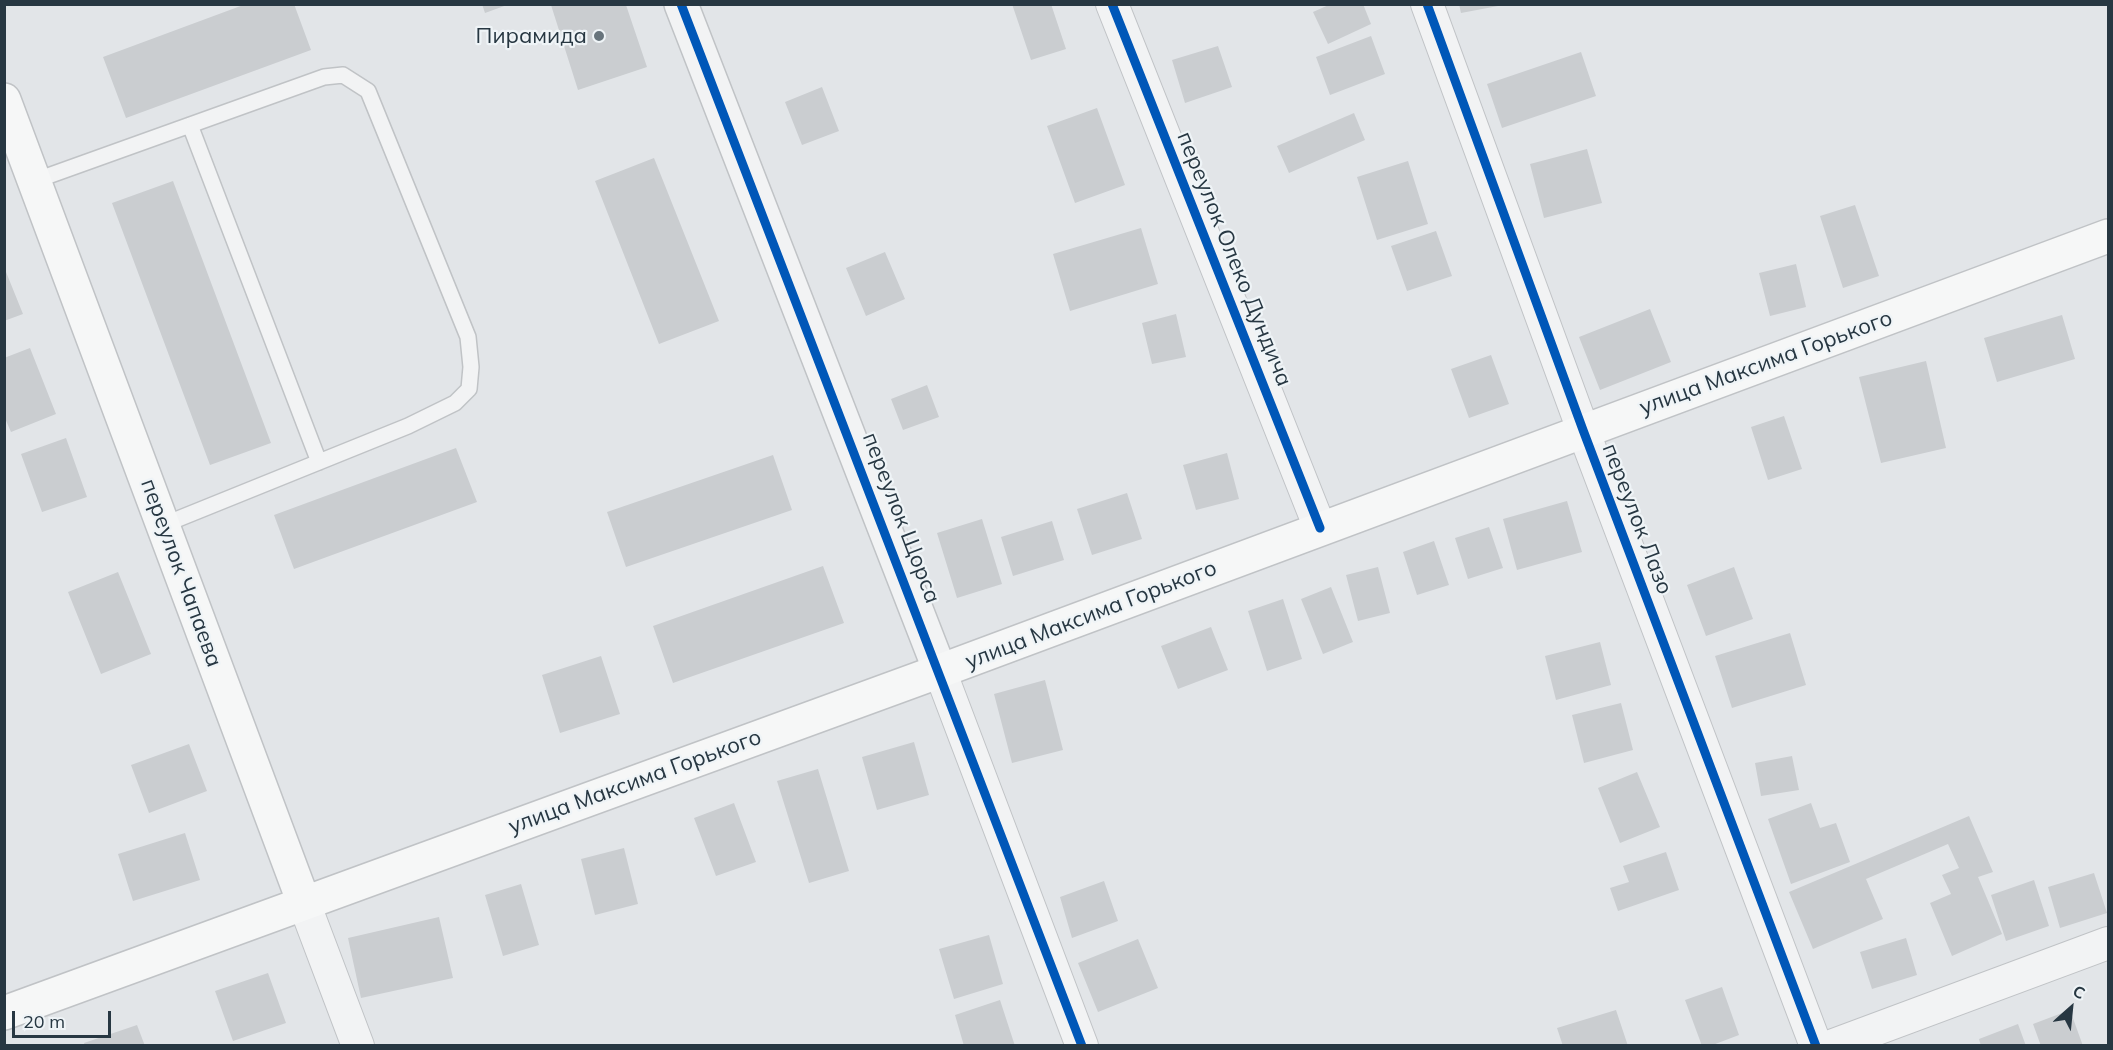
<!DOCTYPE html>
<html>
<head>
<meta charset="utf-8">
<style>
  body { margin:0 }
  #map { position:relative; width:2113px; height:1050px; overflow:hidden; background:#e2e5e8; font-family:Mulish,sans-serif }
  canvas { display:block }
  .frame { position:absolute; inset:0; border:6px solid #273742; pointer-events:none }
  .north { position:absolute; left:2041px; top:978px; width:60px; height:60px; -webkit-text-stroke:4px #eff4f7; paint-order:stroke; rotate:27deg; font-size:16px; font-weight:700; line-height:24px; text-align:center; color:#273742 }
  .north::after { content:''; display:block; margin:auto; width:21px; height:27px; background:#273742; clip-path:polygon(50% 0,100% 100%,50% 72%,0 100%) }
  .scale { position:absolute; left:12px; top:1011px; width:99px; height:27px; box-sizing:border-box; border:3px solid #273742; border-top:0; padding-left:8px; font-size:18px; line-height:21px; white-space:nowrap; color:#273742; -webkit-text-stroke:4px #eff4f7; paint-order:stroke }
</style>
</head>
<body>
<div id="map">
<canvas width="2113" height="1050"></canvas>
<div class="frame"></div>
<div class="north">С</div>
<div class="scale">20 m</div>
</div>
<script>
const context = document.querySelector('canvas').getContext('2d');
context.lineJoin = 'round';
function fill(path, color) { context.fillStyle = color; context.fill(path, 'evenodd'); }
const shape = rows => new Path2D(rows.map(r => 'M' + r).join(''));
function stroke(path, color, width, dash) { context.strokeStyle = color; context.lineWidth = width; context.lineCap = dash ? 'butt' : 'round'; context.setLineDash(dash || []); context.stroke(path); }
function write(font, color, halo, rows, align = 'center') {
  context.font = font + ' Mulish,sans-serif'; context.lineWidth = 4.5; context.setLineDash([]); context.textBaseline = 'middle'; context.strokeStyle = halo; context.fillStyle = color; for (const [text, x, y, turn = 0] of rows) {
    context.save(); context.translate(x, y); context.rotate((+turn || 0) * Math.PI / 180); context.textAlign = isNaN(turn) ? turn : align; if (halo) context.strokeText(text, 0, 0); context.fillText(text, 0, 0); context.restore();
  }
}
fill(shape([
  [246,4,294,4,311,50,126,118,103,57],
  [482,4,507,4,507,5,485,13],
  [1012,4,1051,4,1066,49,1031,60],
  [1331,4,1363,4,1371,24,1328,44,1313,12],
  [1459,4,1498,4,1498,6,1461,13],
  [551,5,626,5,647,67,578,90],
  [1371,36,1385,74,1330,95,1316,57],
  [1218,46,1232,87,1185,103,1172,60],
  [1581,52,1596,96,1502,128,1487,84],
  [822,87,839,131,802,145,785,102],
  [1097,108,1125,185,1075,203,1047,126],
  [1354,113,1365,140,1289,173,1277,146],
  [1587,149,1602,203,1544,218,1530,164],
  [654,158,719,321,659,344,595,181],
  [1408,161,1428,224,1377,240,1357,177],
  [173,181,271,443,210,465,112,203],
  [1855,205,1879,276,1843,288,1820,216],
  [1141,228,1158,284,1070,311,1053,254],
  [1436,231,1452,276,1407,291,1391,246],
  [885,252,905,299,866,316,846,268],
  [1796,264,1806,307,1770,316,1759,273],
  [4,267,23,314,4,321],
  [1650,309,1671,362,1600,390,1579,337],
  [1176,314,1186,357,1152,364,1142,323],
  [2062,315,2075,359,1997,382,1984,338],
  [30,348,56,414,11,432,4,416,4,358],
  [1491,355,1509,404,1469,418,1451,369],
  [1926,361,1946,448,1881,463,1859,377],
  [927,385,939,417,903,430,891,399],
  [1784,416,1802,469,1768,480,1751,427],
  [66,438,87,497,42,512,21,454],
  [456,448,477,502,294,569,274,515],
  [1227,453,1239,499,1196,510,1183,465],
  [773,455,792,510,626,567,607,512],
  [1127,493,1142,539,1092,555,1077,509],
  [1567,501,1582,552,1517,570,1503,519],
  [982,519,1002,584,957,598,937,533],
  [1052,521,1064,560,1013,576,1001,537],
  [1489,527,1503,568,1468,579,1455,538],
  [1434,541,1449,585,1417,595,1403,552],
  [823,566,844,623,673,683,653,626],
  [1378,567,1390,613,1358,621,1346,575],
  [1734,567,1753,619,1706,636,1687,585],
  [118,572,151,654,101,674,68,592],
  [1331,587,1353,642,1323,654,1301,599],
  [1283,599,1302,659,1267,671,1248,611],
  [1211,627,1228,670,1178,689,1161,646],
  [1790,633,1806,685,1732,708,1715,656],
  [1600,642,1611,685,1556,700,1545,656],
  [601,656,620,714,560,733,542,675],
  [1045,680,1063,750,1012,763,994,694],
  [1621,703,1633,750,1584,763,1572,715],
  [914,742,929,795,877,810,862,757],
  [189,744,207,791,149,813,131,765],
  [1792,756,1799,790,1761,796,1755,763],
  [818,769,849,871,809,883,777,781],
  [1637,772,1660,827,1620,843,1598,788],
  [734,803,756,862,716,876,694,818],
  [1811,803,1820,828,1836,823,1850,862,1791,884,1768,819],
  [1969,816,1993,872,1978,877,2002,934,1952,956,1930,903,1951,894,1942,875,1959,868,1948,844,1866,879,1883,919,1813,949,1789,892],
  [185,833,200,880,133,901,118,854],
  [624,848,638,904,595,915,581,859],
  [1666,852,1679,890,1618,911,1610,888,1629,882,1623,866],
  [2094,873,2107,913,2060,928,2048,887],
  [2034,880,2049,926,2006,941,1991,895],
  [1104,881,1118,921,1072,938,1060,897],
  [521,884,539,945,503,956,485,895],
  [439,917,453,978,361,998,348,938],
  [989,935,1003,984,954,999,939,949],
  [1906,938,1917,975,1872,989,1860,952],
  [1138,939,1158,988,1098,1012,1078,963],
  [268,973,286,1023,233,1041,215,991],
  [1722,987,1739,1035,1710,1046,1702,1046,1685,1000],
  [1000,1000,1015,1046,964,1046,955,1015],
  [1616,1010,1628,1046,1563,1046,1557,1028],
  [2070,1010,2083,1046,2041,1046,2033,1024],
  [2018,1024,2026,1046,1981,1046,1979,1039],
  [137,1025,145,1046,85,1046,84,1043]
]), '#cacdd0');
const service = shape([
  [190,125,319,462],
  [34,181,324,77,343,75,368,91,468,337,471,367,469,389,455,403,408,426,163,525]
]);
const minor = shape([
  [1112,4,1320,528],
  [1427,4,1583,430,1816,1046],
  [940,671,1082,1046],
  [304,903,358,1046],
  [1831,1046,2108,943]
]);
const tertiary = shape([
  [681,4,940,671]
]);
const secondary = shape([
  [4,100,304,903],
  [4,1013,940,671,2108,236]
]);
stroke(service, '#c0c3c6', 18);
stroke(minor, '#c0c3c6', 34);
stroke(tertiary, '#c0c3c6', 36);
stroke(secondary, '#c0c3c6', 36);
stroke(service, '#f2f3f4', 15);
stroke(minor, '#f2f3f4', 32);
stroke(tertiary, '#f2f3f4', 33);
stroke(secondary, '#f6f7f7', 33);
stroke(shape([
  [681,4,1082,1046],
  [1112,4,1320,528],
  [1427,4,1583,430,1816,1046]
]), '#0057b8', 9);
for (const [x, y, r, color] of [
  [599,36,6,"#68747c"]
]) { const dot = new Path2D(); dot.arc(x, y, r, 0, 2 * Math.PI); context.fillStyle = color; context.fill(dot); stroke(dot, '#eff4f7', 2); }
write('22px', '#273742', '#eff4f7', [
  ["Пирамида",587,36]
], 'right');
write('22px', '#273742', '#eff4f7', [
  ["переулок Олеко Дундича",1234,259,68],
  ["улица Максима Горького",1766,363,-20],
  ["переулок Щорса",901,518,69],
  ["переулок Лазо",1637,519,69],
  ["переулок Чапаева",181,573,70],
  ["улица Максима Горького",1091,615,-21],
  ["улица Максима Горького",635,782,-20]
]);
</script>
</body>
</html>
